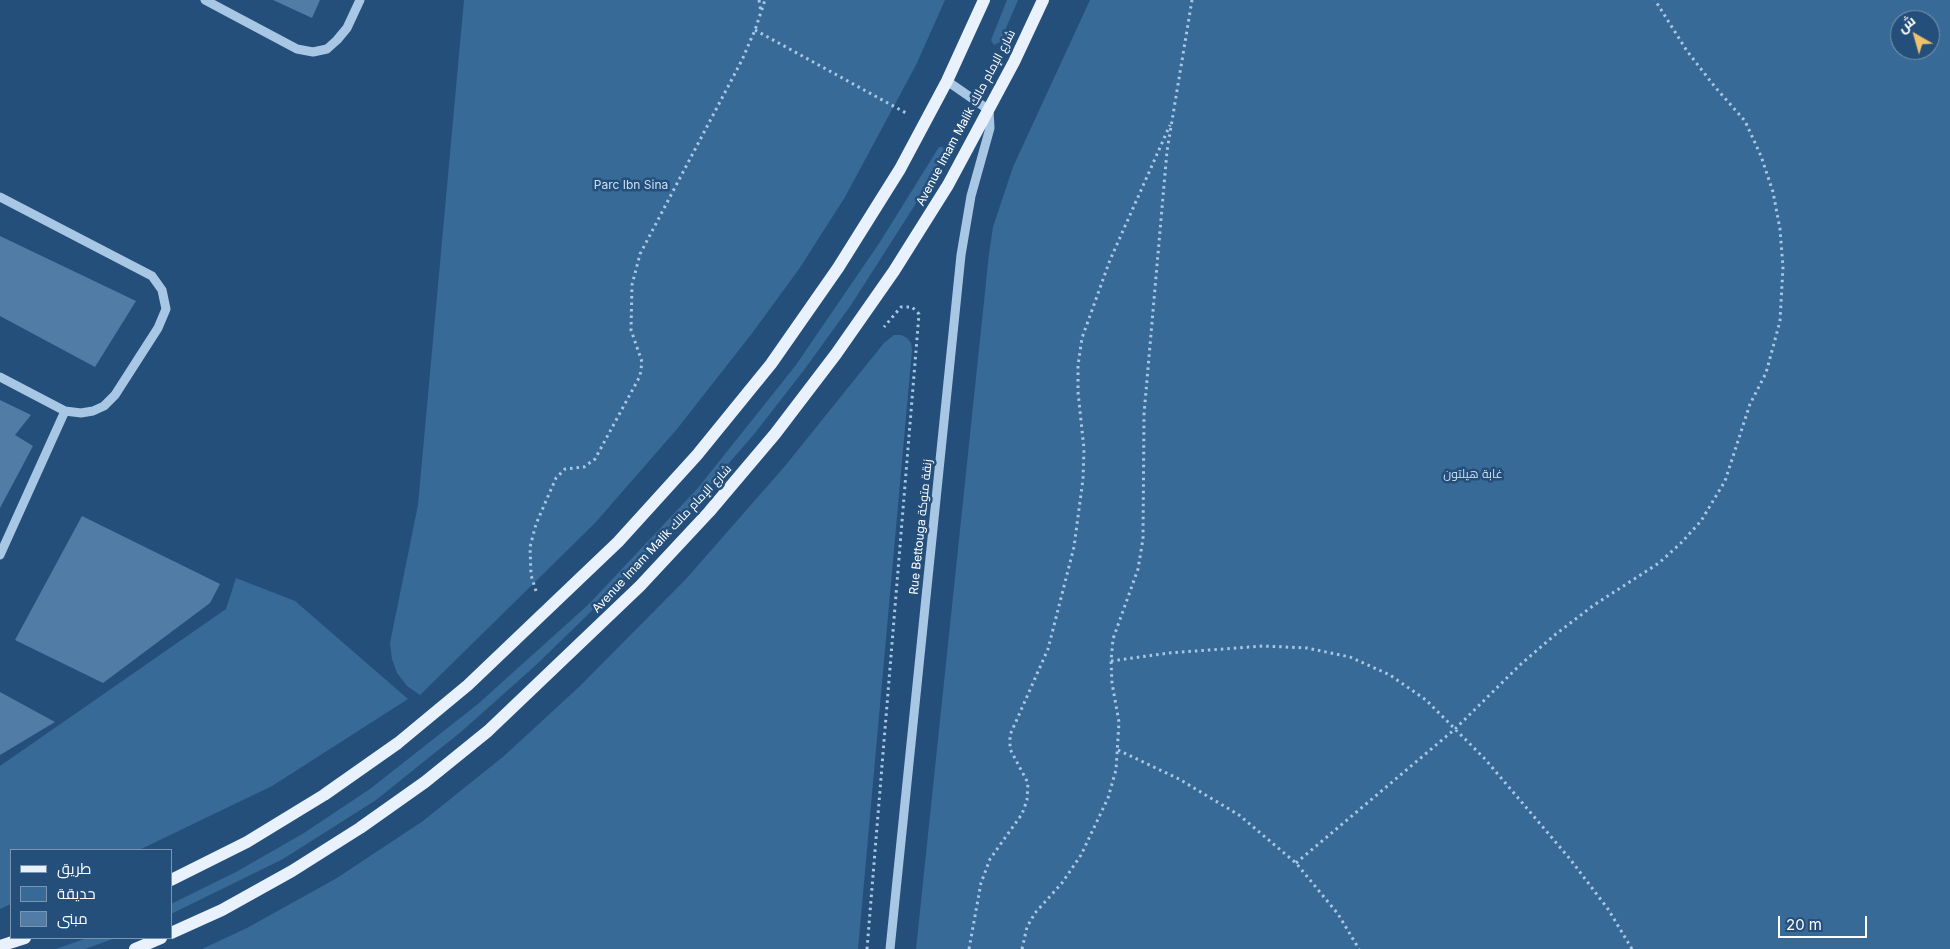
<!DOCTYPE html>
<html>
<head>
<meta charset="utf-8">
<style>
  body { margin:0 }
  #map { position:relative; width:1950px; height:949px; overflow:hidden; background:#254f7b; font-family:Inter,Cairo,sans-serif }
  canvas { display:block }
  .legend { position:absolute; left:10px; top:849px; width:162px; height:90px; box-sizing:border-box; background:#254f7b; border:1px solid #7c95b0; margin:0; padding:6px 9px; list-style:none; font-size:15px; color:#fff }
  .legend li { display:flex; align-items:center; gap:10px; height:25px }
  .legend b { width:25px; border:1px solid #7c95b0 }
  .north { position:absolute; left:1890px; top:10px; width:50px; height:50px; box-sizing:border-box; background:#254f7b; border:1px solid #7c95b0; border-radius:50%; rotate:322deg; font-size:14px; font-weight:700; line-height:20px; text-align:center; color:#fff }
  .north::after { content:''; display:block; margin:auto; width:18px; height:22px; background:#eec16d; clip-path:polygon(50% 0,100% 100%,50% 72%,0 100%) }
  .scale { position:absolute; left:1778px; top:916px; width:89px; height:22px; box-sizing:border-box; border:2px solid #fff; border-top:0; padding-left:6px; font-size:15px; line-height:18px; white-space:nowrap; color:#fff; -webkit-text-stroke:4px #254f7b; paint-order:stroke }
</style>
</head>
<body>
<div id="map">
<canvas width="1950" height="949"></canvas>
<ul class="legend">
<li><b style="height:6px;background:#e8f1fc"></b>طريق</li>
<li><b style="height:14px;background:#386a98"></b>حديقة</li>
<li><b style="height:14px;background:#517ca6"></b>مبنى</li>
</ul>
<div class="north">ش</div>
<div class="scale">20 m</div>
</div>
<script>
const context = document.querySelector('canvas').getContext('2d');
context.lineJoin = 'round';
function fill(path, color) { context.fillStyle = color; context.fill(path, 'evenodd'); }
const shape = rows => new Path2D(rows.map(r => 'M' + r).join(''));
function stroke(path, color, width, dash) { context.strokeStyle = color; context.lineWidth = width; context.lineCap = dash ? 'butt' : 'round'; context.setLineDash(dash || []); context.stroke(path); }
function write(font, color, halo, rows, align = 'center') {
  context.font = font + ' Inter,Cairo,sans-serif'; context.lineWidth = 5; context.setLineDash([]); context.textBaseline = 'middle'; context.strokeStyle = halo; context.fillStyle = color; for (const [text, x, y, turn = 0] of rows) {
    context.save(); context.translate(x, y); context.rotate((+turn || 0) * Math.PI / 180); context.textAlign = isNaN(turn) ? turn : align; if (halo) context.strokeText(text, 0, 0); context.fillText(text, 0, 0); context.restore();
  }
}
fill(shape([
  [464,0,945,0,916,65,845,197,799,269,753,332,677,429,595,523,420,695,407,686,397,673,392,659,390,643,418,505],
  [1007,0,1018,0,1000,42,994,45,991,40],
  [1090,0,1950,0,1950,949,916,949,989,254,993,227,1013,167],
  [1900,20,1930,20,1930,50,1900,50],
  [939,147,943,147,945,153,929,183,851,305,804,370,755,433,683,516,607,596,536,665,462,731,376,800,283,859,171,914,171,904,236,872,304,833,370,789,478,704,589,604,698,488,796,365,880,242],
  [894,335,901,335,907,338,911,343,912,350,858,949,202,949,247,928,337,878,423,821,504,756,580,686,686,579,785,466,884,343],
  [236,578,295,601,408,699,272,786,139,850,11,850,11,904,0,909,0,766,226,609],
  [87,938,115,938,85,949,56,949]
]), '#386a98');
fill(shape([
  [273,0,320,0,312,18],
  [0,236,136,301,95,367,0,316],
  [0,400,31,415,15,435,33,446,0,508],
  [82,516,220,584,210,603,103,683,15,640],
  [0,692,55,722,0,755]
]), '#517ca6');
stroke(shape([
  [759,0,761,12],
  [755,30,906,113],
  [536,591,531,575,530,547,536,524,556,478,565,469,584,467,595,459,640,376,642,362,631,330,632,285,640,254,742,60,755,30,765,0],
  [1111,661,1169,653,1263,646,1307,648,1350,657,1390,675,1426,700,1485,759,1570,859,1608,909,1632,949],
  [1118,750,1179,779,1239,815,1296,863,1338,914,1359,949],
  [1296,863,1455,729,1521,664,1556,634,1594,605,1659,563,1681,543,1701,521,1725,481,1750,404,1766,373,1780,321,1783,267,1780,229,1773,192,1761,156,1745,121,1715,87,1687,51,1655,0],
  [867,949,919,314,912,307,901,307,884,327],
  [969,949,981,883,990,859,1022,814,1027,800,1028,783,1010,749,1010,735,1048,649,1074,547,1083,479,1084,449,1078,392,1078,365,1082,338,1110,260,1170,125],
  [1022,949,1027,927,1035,913,1062,883,1081,855,1108,798,1116,770,1119,722,1112,683,1111,661,1113,639,1138,569,1143,539,1144,414,1167,151,1192,0]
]), '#a8c7e4', 3, [2.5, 4]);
stroke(shape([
  [205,0,297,49,313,52,327,49,337,40,347,28,360,0],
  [0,197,152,276,162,290,166,309,158,328,115,395,104,406,93,411,81,413,65,411,0,377],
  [0,555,65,411],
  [890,949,961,255,971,196,990,128,989,110,947,81]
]), '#a8c7e4', 9);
stroke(shape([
  [171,880,247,842,324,795,398,743,468,685,618,542,697,455,771,364,838,268,900,169,947,81,984,0],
  [171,933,222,910,292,871,360,828,425,782,488,731,640,586,709,512,775,434,836,354,894,271,948,185,1014,62,1043,0],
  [0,946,25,938],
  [135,949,161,938]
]), '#e8f1fc', 12);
write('12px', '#fff', '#254f7b', [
  ["Avenue Imam Malik شارع الإمام مالك",966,118,-62],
  ["Rue Bettouga زنقة متوكة",921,527,-84],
  ["Avenue Imam Malik شارع الإمام مالك",662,539,-47]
]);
write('12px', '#cbe0f4', '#254f7b', [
  ["Parc Ibn Sina",631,185],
  ["غابة هيلتون",1473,474]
]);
</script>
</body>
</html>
